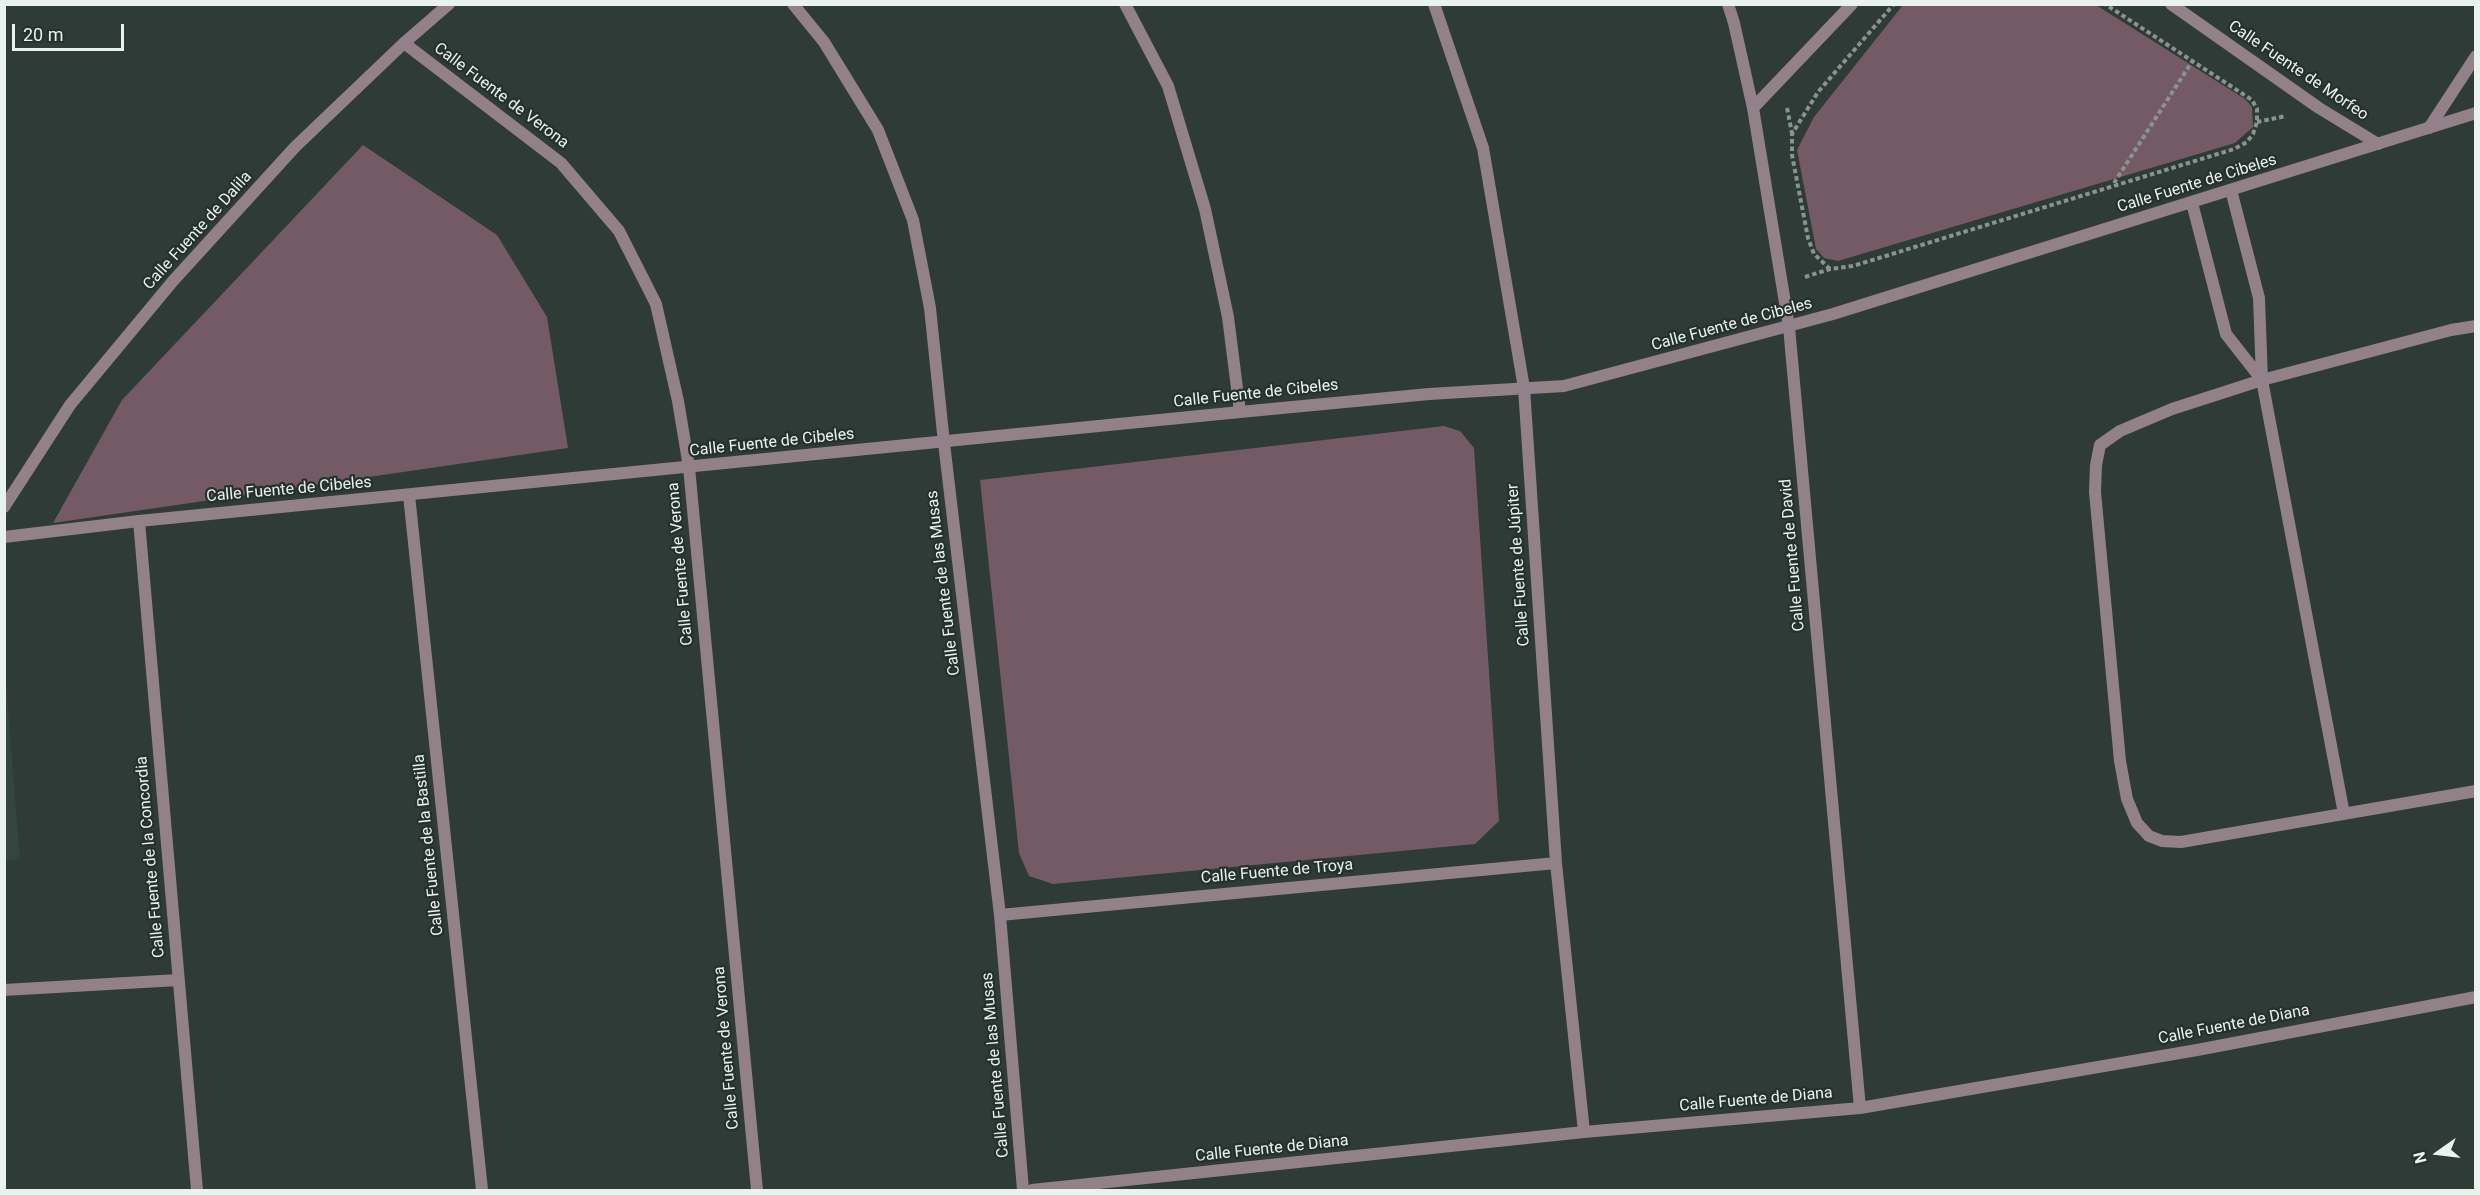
<!DOCTYPE html>
<html>
<head>
<meta charset="utf-8">
<style>
  body { margin:0 }
  #map { position:relative; width:2480px; height:1195px; overflow:hidden; background:#2e3b36; font-family:Roboto,sans-serif }
  canvas { display:block }
  .frame { position:absolute; inset:0; border:6px solid #eaf2ee; pointer-events:none }
  .north { position:absolute; left:2408px; top:1123px; width:60px; height:60px; -webkit-text-stroke:4px #25312c; paint-order:stroke; rotate:256deg; font-size:16px; font-weight:700; line-height:24px; text-align:center; color:#eaf2ee }
  .north::after { content:''; display:block; margin:auto; width:21px; height:27px; background:#eaf2ee; clip-path:polygon(50% 0,100% 100%,50% 72%,0 100%) }
  .scale { position:absolute; left:12px; top:24px; width:112px; height:27px; box-sizing:border-box; border:3px solid #eaf2ee; border-top:0; padding-left:8px; font-size:18px; line-height:21px; white-space:nowrap; color:#eaf2ee; -webkit-text-stroke:4px #25312c; paint-order:stroke }
</style>
</head>
<body>
<div id="map">
<canvas width="2480" height="1195"></canvas>
<div class="frame"></div>
<div class="north">N</div>
<div class="scale">20 m</div>
</div>
<script>
const context = document.querySelector('canvas').getContext('2d');
context.lineJoin = 'round';
function fill(path, color) { context.fillStyle = color; context.fill(path, 'evenodd'); }
const shape = rows => new Path2D(rows.map(r => 'M' + r).join(''));
function stroke(path, color, width, dash) { context.strokeStyle = color; context.lineWidth = width; context.lineCap = dash ? 'butt' : 'round'; context.setLineDash(dash || []); context.stroke(path); }
function write(font, color, halo, rows, align = 'center') {
  context.font = font + ' Roboto,sans-serif'; context.lineWidth = 4.5; context.setLineDash([]); context.textBaseline = 'middle'; context.strokeStyle = halo; context.fillStyle = color; for (const [text, x, y, turn = 0] of rows) {
    context.save(); context.translate(x, y); context.rotate((+turn || 0) * Math.PI / 180); context.textAlign = isNaN(turn) ? turn : align; if (halo) context.strokeText(text, 0, 0); context.fillText(text, 0, 0); context.restore();
  }
}
fill(shape([
  [4,658,20,859,5,861,4,861]
]), '#32463f');
fill(shape([
  [1903,5,2096,5,2245,99,2252,107,2253,127,2235,143,1838,261,1824,258,1816,249,1797,150,1814,117],
  [363,145,497,235,547,317,568,448,53,523,122,400],
  [1444,426,1460,431,1474,448,1499,821,1475,844,1053,884,1029,876,1019,853,980,480]
]), '#735a65');
stroke(shape([
  [1787,108,1792,133],
  [2257,122,2286,116],
  [2114,183,2193,60],
  [1830,269,1814,254,1808,238,1792,155,1792,134,1818,92,1894,4],
  [1805,277,1830,269,1853,266,2234,149,2247,142,2253,134,2257,122,2257,109,2252,100,2105,4]
]), '#89938f', 4, [4.5, 3]);
stroke(shape([
  [793,4,824,42,878,130,913,220,930,308,944,443,1000,915,1023,1190],
  [1125,4,1168,86,1205,209,1228,317,1240,412],
  [1434,4,1483,148,1524,388,1556,863,1584,1132],
  [1728,4,1734,23,1753,108,1789,327,1860,1108],
  [2171,4,2319,108,2378,144],
  [404,43,561,163,619,231,656,304,678,401,689,467,757,1190],
  [1753,108,1852,4],
  [2429,128,2476,56],
  [2231,190,2259,298,2262,380,2344,814],
  [2192,203,2226,334,2262,380],
  [2476,326,2451,330,2262,380,2172,409,2120,431,2100,445,2096,465,2095,492,2120,761,2127,799,2137,823,2149,836,2162,841,2181,842,2476,791],
  [409,495,482,1190],
  [4,507,70,405,173,281,295,147,404,43,449,4],
  [139,521,197,1190],
  [1000,915,1556,863],
  [4,990,178,980],
  [1032,1190,1584,1132,1860,1108,2197,1050,2476,997]
]), '#928188', 12);
stroke(shape([
  [4,537,139,521,1240,412,1429,394,1564,386,1833,314,2476,113]
]), '#928188', 12);
write('16px', '#eaf2ee', '#25312c', [
  ["Calle Fuente de Morfeo",2298,71,34],
  ["Calle Fuente de Verona",501,96,37],
  ["Calle Fuente de Cibeles",2197,184,-17],
  ["Calle Fuente de Dalila",198,231,-48],
  ["Calle Fuente de Cibeles",1732,325,-15],
  ["Calle Fuente de Cibeles",1256,394,-6],
  ["Calle Fuente de Cibeles",772,443,-6],
  ["Calle Fuente de Cibeles",289,490,-5],
  ["Calle Fuente de David",1793,555,-95],
  ["Calle Fuente de Verona",681,564,-95],
  ["Calle Fuente de Júpiter",1519,565,-94],
  ["Calle Fuente de las Musas",944,583,-97],
  ["Calle Fuente de la Bastilla",429,845,-96],
  ["Calle Fuente de la Concordia",151,857,-95],
  ["Calle Fuente de Troya",1277,872,-5],
  ["Calle Fuente de Diana",2234,1025,-11],
  ["Calle Fuente de Verona",727,1048,-95],
  ["Calle Fuente de las Musas",996,1065,-95],
  ["Calle Fuente de Diana",1756,1100,-5],
  ["Calle Fuente de Diana",1272,1149,-6]
]);
</script>
</body>
</html>
